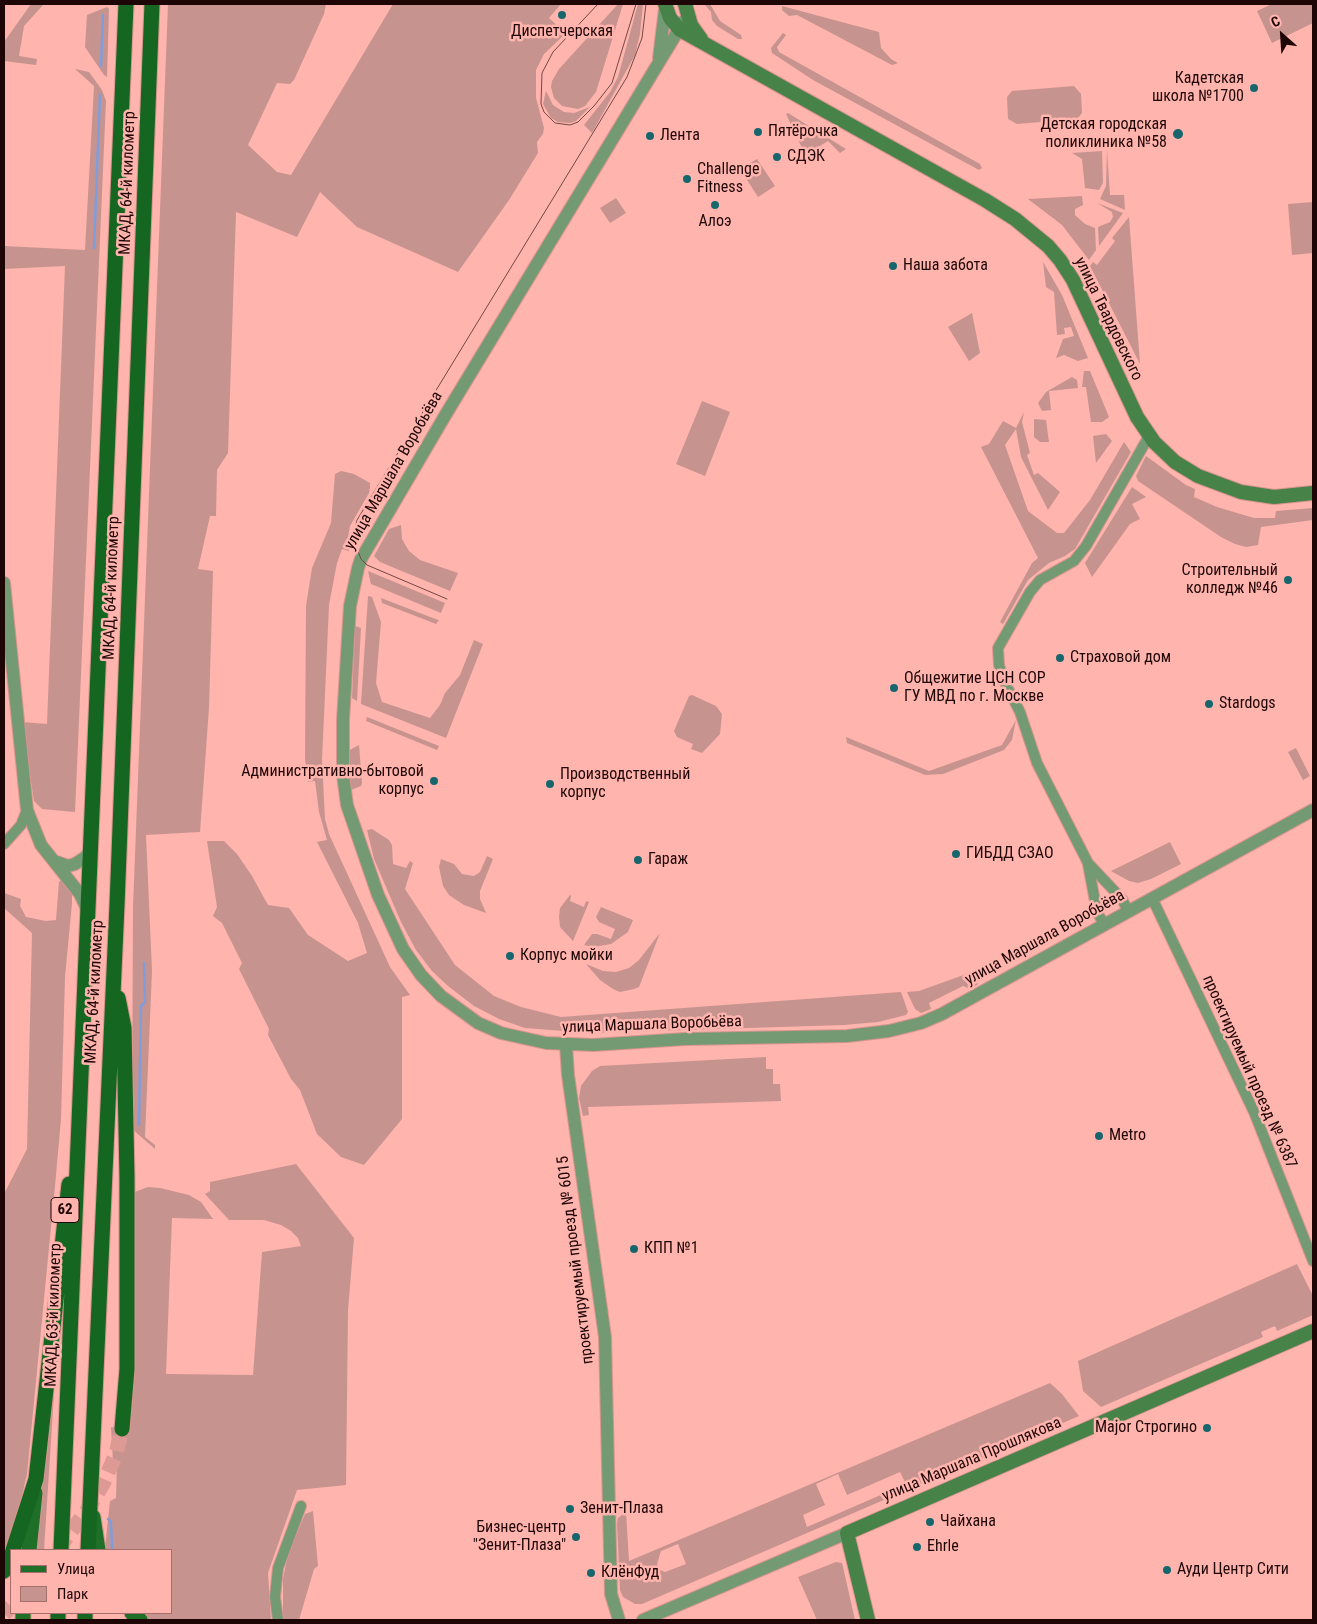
<!DOCTYPE html>
<html>
<head>
<meta charset="utf-8">
<style>
  body { margin:0 }
  #map { position:relative; width:1317px; height:1624px; overflow:hidden; background:#ffb4ad; font-family:"Roboto Condensed",sans-serif }
  canvas { display:block }
  .frame { position:absolute; inset:0; border:5px solid #1f0606; pointer-events:none }
  .legend { position:absolute; left:10px; top:1549px; width:162px; height:65px; box-sizing:border-box; background:#ffb4ad; border:1px solid #a56e6a; margin:0; padding:6px 9px; list-style:none; font-size:15px; color:#1f0606 }
  .legend li { display:flex; align-items:center; gap:10px; height:25px }
  .legend b { width:25px; border:1px solid #a56e6a }
  .north { position:absolute; left:1257px; top:10px; width:50px; height:50px; -webkit-text-stroke:4px #ffb4ad; paint-order:stroke; rotate:334deg; font-size:14px; font-weight:700; line-height:20px; text-align:center; color:#1f0606 }
  .north::after { content:''; display:block; margin:auto; width:18px; height:22px; background:#1f0606; clip-path:polygon(50% 0,100% 100%,50% 72%,0 100%) }
</style>
</head>
<body>
<div id="map">
<canvas width="1317" height="1624"></canvas>
<div class="frame"></div>
<ul class="legend">
<li><b style="height:6px;background:#1e6f27"></b>Улица</li>
<li><b style="height:14px;background:#c7938f"></b>Парк</li>
</ul>
<div class="north">С</div>
</div>
<script>
const context = document.querySelector('canvas').getContext('2d');
context.lineJoin = 'round';
function fill(path, color) { context.fillStyle = color; context.fill(path, 'evenodd'); }
const shape = rows => new Path2D(rows.map(r => 'M' + r).join(''));
function stroke(path, color, width, dash) { context.strokeStyle = color; context.lineWidth = width; context.lineCap = dash ? 'butt' : 'round'; context.setLineDash(dash || []); context.stroke(path); }
function write(font, color, halo, rows, align = 'center') {
  context.font = font + ' "Roboto Condensed",sans-serif'; context.lineWidth = 5; context.setLineDash([]); context.textBaseline = 'middle'; context.strokeStyle = halo; context.fillStyle = color; for (const [text, x, y, turn = 0] of rows) {
    context.save(); context.translate(x, y); context.rotate((+turn || 0) * Math.PI / 180); context.textAlign = isNaN(turn) ? turn : align; if (halo) context.strokeText(text, 0, 0); context.fillText(text, 0, 0); context.restore();
  }
}
fill(shape([
  [31,4,44,4,24,26,19,56,37,59,36,65,4,61,4,42],
  [168,4,326,4,324,14,294,80,290,84,277,83,248,145,277,172,291,175,393,4,561,4,549,18,560,28,566,24,566,33,544,54,536,70,536,98,544,128,543,134,537,142,538,153,509,200,458,272,357,227,320,192,297,237,236,212,228,453,217,470,216,516,210,516,198,569,213,571,209,708,200,832,146,835,152,971,145,1137,155,1145,155,1149,132,1129,133,907],
  [618,4,623,4,596,92,585,106,578,109,562,106,554,98,551,87,552,81,559,69],
  [638,4,643,4,640,34,635,55,592,133,584,125,610,92,618,77],
  [704,4,710,4,720,21,741,35,742,39,738,39,717,26,712,20,711,12],
  [1272,4,1313,4,1313,23,1272,43,1257,11],
  [782,6,879,32,881,48,891,59,898,63,892,65,797,15,789,16,782,10],
  [107,7,109,9,107,77,104,75,85,47,87,15],
  [783,33,786,35,777,47,779,52,980,164,982,168,979,170,813,80,772,53,771,48],
  [75,69,89,72,102,90,106,101,75,812,42,809,34,801,22,722,47,724,65,266,4,269,4,246,85,250,94,86],
  [1074,86,1081,94,1082,113,1077,119,1017,124,1008,119,1007,97,1012,91],
  [546,91,553,105,564,112,574,113,590,107,576,121,570,123,558,122,551,118,543,104],
  [788,113,846,149,840,153,828,141,807,154,811,161,809,163,786,114],
  [1107,150,1110,195,1124,195,1125,210,1100,199,1106,186],
  [1102,151,1103,183,1099,190,1085,188,1082,159,1072,153],
  [757,159,775,186,758,197,740,169],
  [1082,196,1083,205,1075,209,1075,215,1085,224,1095,228,1096,250,1089,260,1062,225,1028,199],
  [616,198,626,213,610,223,600,208],
  [1313,202,1313,253,1292,255,1288,204],
  [1097,203,1123,213,1099,246,1098,227,1110,222,1113,217,1112,212],
  [1129,217,1140,364,1090,266,1093,262,1097,265,1115,241,1112,238],
  [1043,262,1062,295,1088,358,1078,361,1064,355,1056,358,1063,339,1074,336,1071,327,1064,328,1065,334,1057,335,1054,292,1046,287],
  [972,313,980,353,969,361,948,327],
  [1084,371,1090,371,1109,417,1102,422,1091,422,1086,387,1082,387],
  [1072,377,1077,380,1078,388,1049,391,1051,410,1042,411,1038,403,1046,392],
  [702,401,730,412,705,476,676,464],
  [1024,412,1022,422,1030,453,1027,455,1034,475,1038,473,1060,492,1048,510,1021,457,1016,429,1005,445,1028,511,1057,533,1064,533,1090,500,1124,442,1131,452,1075,549,1065,556,1049,563,1028,580,1003,624,1000,622,1032,563,1038,558,981,447,989,444,1003,421,1016,428],
  [1034,419,1046,420,1049,442,1040,442,1034,437],
  [1106,434,1112,441,1096,463,1093,436],
  [1146,456,1186,485,1195,489,1194,497,1217,507,1254,518,1275,518,1276,511,1313,508,1313,520,1261,527,1258,545,1246,547,1235,544,1221,537,1138,481,1136,476],
  [341,471,354,474,370,483,370,487,369,493,350,526,348,537,350,548,349,551,342,549,337,563,329,605,322,760,325,819,329,834,390,967,410,995,402,997,402,1119,364,1165,341,1157,317,1134,300,1090,291,1079,268,1035,269,1029,239,969,242,963,222,923,213,916,217,907,207,841,224,841,237,854,252,876,268,905,289,908,308,935,348,961,367,953,358,923,317,842,327,840,319,812,315,781,308,782,305,759,306,606,312,568,331,523,335,474],
  [1132,487,1146,497,1132,504,1140,519,1130,524,1092,577,1085,563],
  [401,525,402,539,409,551,420,560,458,573,450,591,380,562,374,556,389,529],
  [368,571,445,603,441,613,371,584],
  [368,596,372,597,381,622,376,683,382,702,430,718,440,705,445,693,460,675,474,640,483,644,446,738,361,704],
  [381,598,438,620,439,620,436,624,382,603],
  [355,626,361,628,357,701,352,698],
  [692,695,716,706,722,714,720,734,702,753,691,749,693,744,677,737,674,731,689,696],
  [367,717,439,746,437,750,366,721],
  [1016,720,1012,740,1004,750,943,774,925,775,847,743,846,737,929,771,1002,745],
  [359,745,362,783,361,786,351,790,348,751],
  [1296,748,1310,776,1303,780,1288,752],
  [372,829,389,840,392,845,393,864,406,868,410,861,413,863,405,889,455,965,494,996,521,1007,561,1017,901,992,908,1012,906,1015,878,1022,844,1025,590,1033,525,1028,499,1019,474,1006,448,986,432,971,416,950,401,922,374,859,367,830],
  [1170,842,1181,864,1151,879,1138,883,1129,881,1111,871],
  [487,856,493,859,480,891,480,899,486,913,464,905,449,895,443,886,439,867,441,859,454,864,462,874,474,876,480,872],
  [63,878,72,894,72,903,65,977,61,1119,55,1186,27,1474,14,1529,4,1554,4,1194,27,1149,32,933,4,908,4,893,21,899,20,906,26,917,46,921,56,920,59,882],
  [570,895,571,896,570,901,584,907,586,901,589,902,573,941,560,927,559,917,560,908],
  [601,907,633,920,628,932,611,944,594,947,584,945,592,934,597,934,611,939,615,929,599,922,596,917],
  [660,933,639,987,634,989,620,992,613,989,600,980,586,964,603,971,616,972,629,968,639,960],
  [972,972,978,984,970,989,963,986,929,1003,931,1009,921,1013,915,1009,907,992,919,991],
  [766,1057,766,1069,773,1069,773,1084,780,1084,781,1101,588,1107,589,1115,583,1116,579,1098,581,1086,592,1071,600,1066],
  [296,1164,354,1238,348,1310,346,1485,297,1490,268,1573,271,1620,147,1620,139,1613,171,1613,171,1550,106,1550,105,1548,110,1501,116,1498,117,1463,113,1462,111,1427,129,1430,133,1399,132,1193,148,1187,160,1188,189,1195,201,1202,213,1219,172,1218,166,1374,253,1375,262,1252,301,1246,298,1238,291,1231,281,1225,264,1220,229,1220,205,1194,210,1191,210,1182],
  [1297,1264,1313,1296,1313,1315,1277,1331,1275,1326,1261,1332,1263,1337,1101,1407,1083,1391,1078,1361],
  [1050,1383,1062,1394,1079,1416,642,1604,635,1604,623,1597,620,1590,617,1523,618,1518,626,1512,629,1561],
  [900,1472,906,1484,807,1527,803,1515,825,1505,816,1484,838,1474,847,1495],
  [678,1544,686,1564,665,1572,660,1570,657,1564,661,1551],
  [51,1394,54,1394,44,1550,36,1550],
  [313,1511,318,1566,314,1569,299,1620,283,1620,283,1579,288,1554,305,1514],
  [836,1562,842,1563,843,1567,855,1620,817,1620,798,1577]
]), '#c7938f');
stroke(shape([
  [101,66,103,15],
  [94,248,100,95],
  [139,1125,141,1006,145,1002,144,963],
  [108,1519,111,1522,112,1550]
]), '#809dda', 2.5);
stroke(shape([
  [58,1549,88,1509,103,1484,116,1454,122,1429],
  [4,1614,11,1606]
]), '#dd9a94', 15, [15, 8]);
const minor = shape([
  [4,844,21,825,27,810],
  [1088,864,1097,912,1104,924],
  [1152,898,1254,1112,1313,1261],
  [1128,911,1122,899,1088,863,1037,763,1020,712,1004,681,999,665,998,648,1030,592,1040,580,1074,561,1086,546,1149,436],
  [278,1620,275,1597,278,1568,301,1506]
]);
const tertiary = shape([
  [684,21,446,414,361,559,358,568,350,606,343,720,343,775,347,805,378,895,403,949,421,975,441,996,478,1023,501,1033,546,1043,593,1045,685,1039,847,1036,889,1031,921,1023,942,1014,1313,810],
  [659,58,665,9],
  [4,583,27,810,41,845,80,894,88,911],
  [54,861,68,866,75,864,87,856,91,846],
  [566,1045,568,1075,605,1337,611,1594,619,1620],
  [643,1620,847,1533]
]);
const secondary = shape([
  [665,4,670,18,680,30,985,200,1015,219,1048,246,1060,260,1073,280,1137,417,1154,442,1175,462,1198,476,1241,492,1274,497,1313,493],
  [685,4,691,25,701,39],
  [868,1620,847,1533,1313,1331]
]);
const primary = shape([
  [93,1517,98,1550],
  [29,1550,35,1493],
  [132,1613,140,1620],
  [23,1620,23,1613]
]);
const trunk = shape([
  [118,998,124,1028,127,1178,127,1369,122,1429],
  [13,1550,36,1479,69,1184],
  [61,1550,126,4],
  [88,1550,117,905,152,4],
  [4,1571,11,1555],
  [58,1620,58,1613],
  [85,1620,85,1613]
]);
stroke(minor, '#d7958f', 12);
stroke(tertiary, '#d7958f', 14);
stroke(secondary, '#d7958f', 16);
stroke(primary, '#d7958f', 17);
stroke(trunk, '#d7958f', 17);
stroke(minor, '#749a74', 10);
stroke(tertiary, '#749a74', 12);
stroke(secondary, '#478249', 14);
stroke(primary, '#1e6f27', 15);
stroke(trunk, '#156620', 15);
stroke(shape([
  [598,4,553,52,542,73,541,104,544,112,555,123,570,125,578,122,594,106,612,83,636,4],
  [447,599,367,565,361,559,356,546,354,533,357,520,627,77,642,38,646,4]
]), '#734845', 1);
for (const [x, y, r, color] of [
  [562,15,5,"#18666d"],
  [1254,88,5,"#18666d"],
  [758,132,5,"#18666d"],
  [1178,134,6,"#18666d"],
  [650,136,5,"#18666d"],
  [777,157,5,"#18666d"],
  [687,179,5,"#18666d"],
  [715,205,5,"#18666d"],
  [893,266,5,"#18666d"],
  [1288,580,5,"#18666d"],
  [1060,658,5,"#18666d"],
  [894,688,5,"#18666d"],
  [1209,704,5,"#18666d"],
  [434,781,5,"#18666d"],
  [550,784,5,"#18666d"],
  [956,854,5,"#18666d"],
  [638,860,5,"#18666d"],
  [510,956,5,"#18666d"],
  [1099,1136,5,"#18666d"],
  [634,1249,5,"#18666d"],
  [1207,1428,5,"#18666d"],
  [570,1509,5,"#18666d"],
  [930,1522,5,"#18666d"],
  [576,1537,5,"#18666d"],
  [917,1547,5,"#18666d"],
  [1167,1570,5,"#18666d"],
  [591,1573,5,"#18666d"]
]) { const dot = new Path2D(); dot.arc(x, y, r, 0, 2 * Math.PI); context.fillStyle = color; context.fill(dot); stroke(dot, '#ffb4ad', 2); }
for (const [x, y, w] of [
  [65,1210,28]
]) { const box = new Path2D(); box.roundRect(x - w / 2, y - 12.5, w, 25, 4); context.fillStyle = '#ffb4ad'; context.fill(box); stroke(box, '#1f0606', 1); }
write('bold 15px', '#1f0606', null, [
  ["62",65,1210]
]);
write('16px', '#1f0606', '#ffb4ad', [
  ["Диспетчерская",562,32,"center"],
  ["Кадетская",1244,79,"right"],
  ["школа №1700",1244,97,"right"],
  ["Детская городская",1167,125,"right"],
  ["поликлиника №58",1167,143,"right"],
  ["Пятёрочка",768,132],
  ["Лента",660,136],
  ["СДЭК",787,157],
  ["Challenge",697,170],
  ["Fitness",697,188],
  ["Алоэ",715,222,"center"],
  ["Наша забота",903,266],
  ["Строительный",1278,571,"right"],
  ["колледж №46",1278,589,"right"],
  ["Страховой дом",1070,658],
  ["Общежитие ЦСН СОР",904,679],
  ["ГУ МВД по г. Москве",904,697],
  ["Stardogs",1219,704],
  ["Административно-бытовой",424,772,"right"],
  ["корпус",424,790,"right"],
  ["Производственный",560,775],
  ["корпус",560,793],
  ["ГИБДД СЗАО",966,854],
  ["Гараж",648,860],
  ["Корпус мойки",520,956],
  ["Metro",1109,1136],
  ["КПП №1",644,1249],
  ["Major Строгино",1197,1428,"right"],
  ["Зенит-Плаза",580,1509],
  ["Чайхана",940,1522],
  ["Бизнес-центр",566,1528,"right"],
  ["\"Зенит-Плаза\"",566,1546,"right"],
  ["Ehrle",927,1547],
  ["Ауди Центр Сити",1177,1570],
  ["КлёнФуд",601,1573]
], 'left');
write('16px', '#1f0606', '#ffb4ad', [
  ["МКАД, 64-й километр",128,183,-88],
  ["улица Твардовского",1108,319,64],
  ["улица Маршала Воробьёва",394,471,-60],
  ["МКАД, 64-й километр",112,588,-88],
  ["улица Маршала Воробьёва",1045,938,-29],
  ["МКАД, 64-й километр",95,992,-87],
  ["улица Маршала Воробьёва",652,1025,-2],
  ["проектируемый проезд № 6387",1249,1072,66],
  ["проектируемый проезд № 6015",576,1260,-97],
  ["МКАД, 63-й километр",54,1315,-88],
  ["улица Маршала Прошлякова",972,1460,-23]
]);
</script>
</body>
</html>
